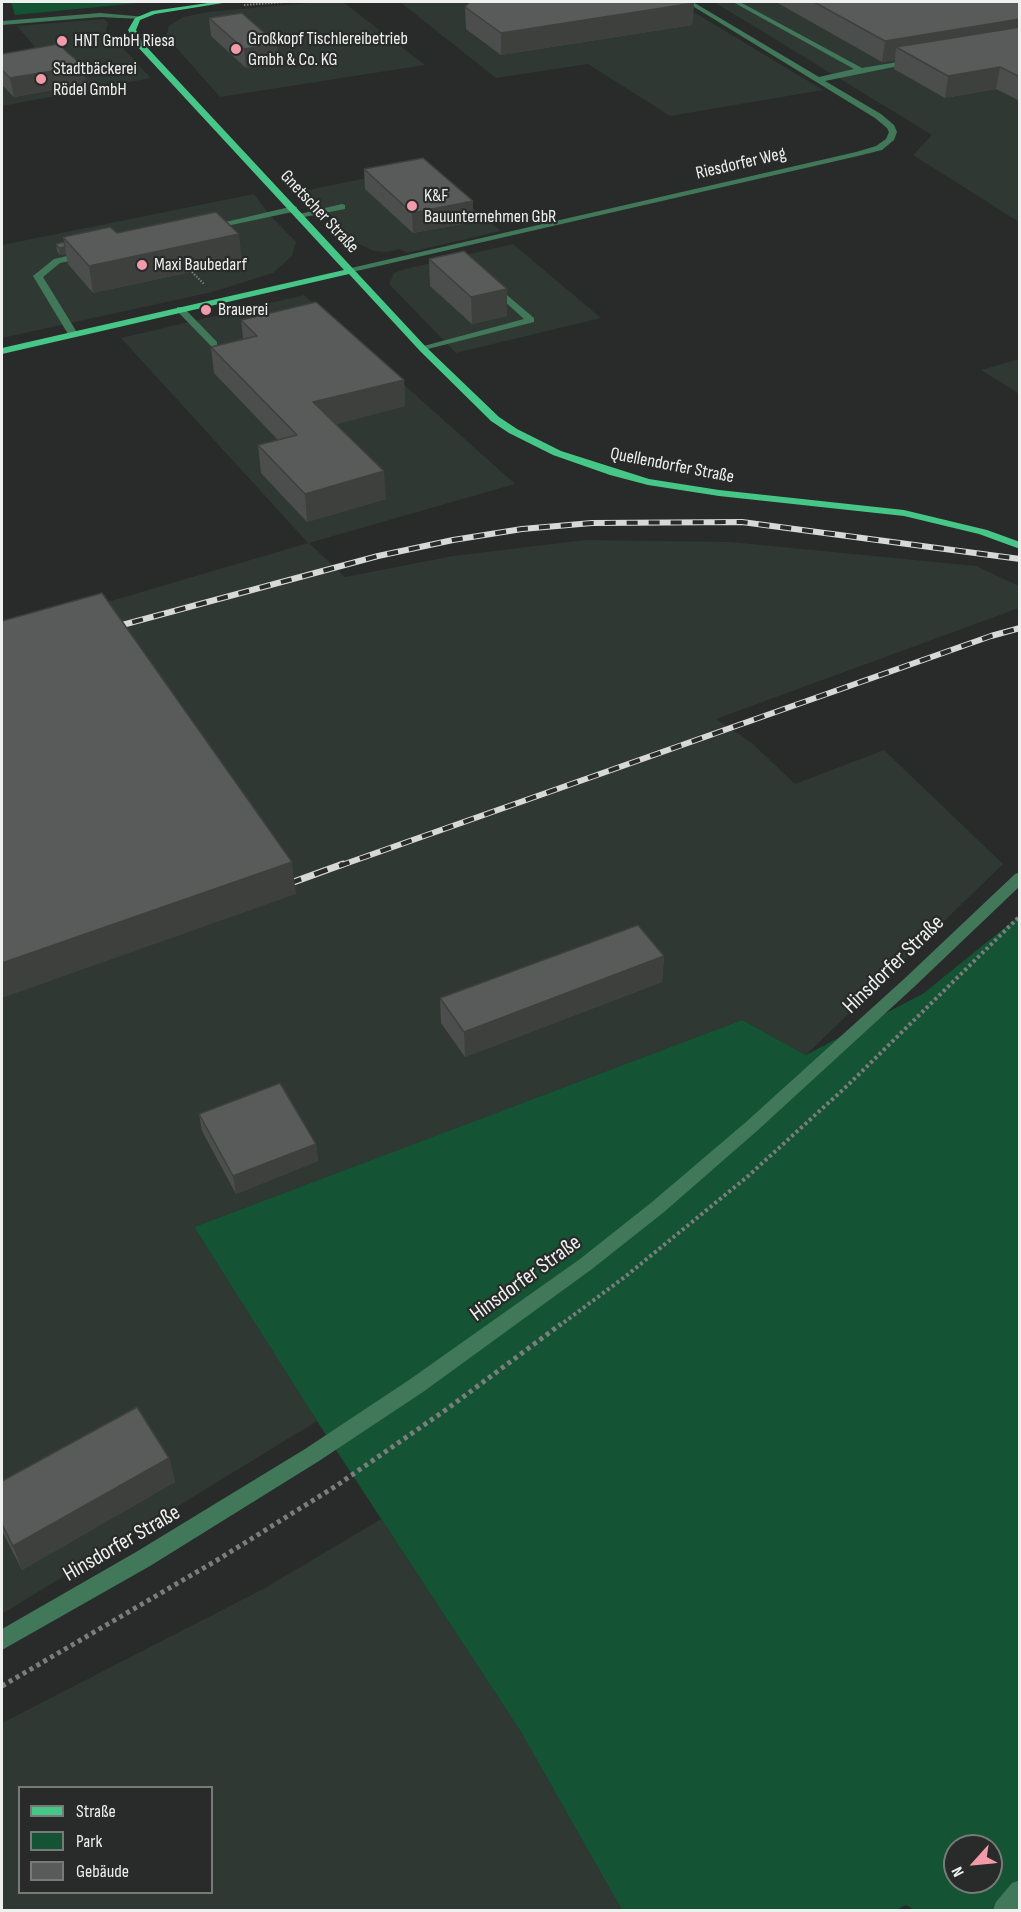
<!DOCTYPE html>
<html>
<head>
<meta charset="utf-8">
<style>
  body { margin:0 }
  #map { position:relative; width:1021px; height:1912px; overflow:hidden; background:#282b29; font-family:"Sofia Sans Condensed",sans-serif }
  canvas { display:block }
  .frame { position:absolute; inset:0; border:3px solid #eef0ef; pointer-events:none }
  .legend { position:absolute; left:18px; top:1786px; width:195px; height:108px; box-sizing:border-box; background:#282b29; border:2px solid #777a78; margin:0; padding:8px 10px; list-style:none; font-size:18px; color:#eef0ef }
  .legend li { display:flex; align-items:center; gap:12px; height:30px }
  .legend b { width:30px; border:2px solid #777a78 }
  .north { position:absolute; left:943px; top:1834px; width:60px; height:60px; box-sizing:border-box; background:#282b29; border:2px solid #777a78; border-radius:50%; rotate:243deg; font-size:16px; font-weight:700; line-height:24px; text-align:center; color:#eef0ef }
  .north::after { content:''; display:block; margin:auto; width:21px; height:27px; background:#f39aaa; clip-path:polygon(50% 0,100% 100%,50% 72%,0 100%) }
</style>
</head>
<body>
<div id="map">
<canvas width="1021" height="1912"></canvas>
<div class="frame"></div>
<ul class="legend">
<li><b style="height:8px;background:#47c787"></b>Straße</li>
<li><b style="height:16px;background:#145435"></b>Park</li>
<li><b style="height:16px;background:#585b59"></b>Gebäude</li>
</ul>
<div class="north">N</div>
</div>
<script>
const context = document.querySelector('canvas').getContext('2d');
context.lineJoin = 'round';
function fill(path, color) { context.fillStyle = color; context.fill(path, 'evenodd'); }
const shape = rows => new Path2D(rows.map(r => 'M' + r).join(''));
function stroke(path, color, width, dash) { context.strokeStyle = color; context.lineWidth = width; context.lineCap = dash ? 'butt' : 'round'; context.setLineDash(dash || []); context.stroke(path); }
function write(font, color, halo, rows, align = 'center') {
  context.font = font + ' "Sofia Sans Condensed",sans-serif'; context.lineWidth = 4.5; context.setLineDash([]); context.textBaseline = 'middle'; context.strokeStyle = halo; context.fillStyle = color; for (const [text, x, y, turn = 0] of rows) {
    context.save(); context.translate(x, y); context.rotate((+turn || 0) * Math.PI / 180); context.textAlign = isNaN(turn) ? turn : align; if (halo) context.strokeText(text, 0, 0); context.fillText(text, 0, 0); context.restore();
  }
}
fill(shape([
  [320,2,343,2,425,65,220,97,166,36,169,26,183,17,207,12],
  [400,2,677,2,823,90,670,116,588,64,496,78],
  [714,2,1019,2,1019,222,913,155,932,135],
  [104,19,108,23,106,30,151,78,2,106,2,69,47,61,17,26],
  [421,167,501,231,406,253,400,249,387,252,374,251,352,241,303,191],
  [254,194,269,214,296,242,292,256,273,273,212,292,2,338,2,245],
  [513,244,601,318,456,353,389,284,394,273,405,269],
  [304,295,515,484,309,543,345,577,453,556,585,540,731,542,976,566,1019,586,1019,608,716,719,752,743,795,784,884,750,1003,864,806,1055,742,1020,194,1227,317,1421,2,1614,2,633,308,543,121,338],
  [1019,359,1019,394,981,370],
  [381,1519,521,1732,622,1910,2,1910,2,1723,265,1588],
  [20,1788,212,1788,212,1892,20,1892]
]), '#2f3833');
fill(shape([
  [11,2,148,2,15,15],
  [1019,916,1019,1910,914,1910,906,1905,896,1910,622,1910,521,1732,317,1421,194,1227,742,1020,806,1055,924,993],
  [955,1846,991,1846,991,1882,955,1882]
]), '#145435');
stroke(shape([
  [244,5,285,2],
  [192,272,204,284]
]), '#7b7d7c', 2, [1.5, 1.5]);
stroke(shape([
  [559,1326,626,1276,747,1177,847,1086,1020,916]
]), '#7b7d7c', 4, [3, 3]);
stroke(shape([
  [2,1686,219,1559,336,1486,447,1409,561,1324]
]), '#7b7d7c', 5, [4, 4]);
fill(shape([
  [686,2,693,2,819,77,854,69,733,2,740,2,862,68,916,59,913,63,825,81,881,114,894,125,897,132,894,140,882,150,858,156,348,273,346,271,351,268,856,152,876,146,886,139,889,132,887,128,875,118,686,2],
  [100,13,146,17,142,19,100,17,2,25,2,21,100,13],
  [342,204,345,205,345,209,299,218,295,215,342,204],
  [294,206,297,207,297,211,208,230,204,227,294,206],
  [85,252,90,255,88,257,60,263,43,277,78,334,73,337,68,334,33,276,54,259,85,252],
  [494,284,534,318,534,322,420,351,420,347,524,319,491,289,489,287,494,284],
  [177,307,183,307,217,342,217,346,211,346,177,311,177,307],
  [1020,872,1020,886,914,987,758,1130,664,1212,592,1269,423,1392,319,1461,150,1566,2,1650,2,1629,136,1552,305,1449,409,1380,580,1259,652,1202,746,1122,904,979,1015,874,1020,872],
  [1020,1880,1019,1910,993,1910,996,1902,1012,1883,1020,1880]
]), '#41785a');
fill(shape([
  [215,2,229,2,155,14,140,20,136,30,142,42,426,347,499,417,517,429,561,451,649,479,719,490,904,510,987,530,1020,542,1020,549,979,534,904,516,719,496,648,485,610,475,553,455,509,433,491,421,420,351,349,274,2,354,2,348,344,270,136,45,128,30,135,18,152,11,215,2]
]), '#47c787');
const railFar1 = shape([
  [111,628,378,556,453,540,522,529,592,523,742,522,1020,559],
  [339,866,991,636,1020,628]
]);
const rail = shape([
  [288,884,343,864]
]);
stroke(railFar1, '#d7d9d8', 6);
stroke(rail, '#d7d9d8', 7);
stroke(railFar1, '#282b29', 4, [11]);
stroke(rail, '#282b29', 4.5, [14]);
fill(shape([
  [776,2,1020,2,1020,101,996,89,945,98,894,69,895,60,882,62],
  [694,3,692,25,501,55,466,29,465,7],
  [209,18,279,63,246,68,211,36],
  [2,54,83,66,86,84,14,97,2,85],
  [364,169,473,222,413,233,365,189],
  [117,233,242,261,93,293,68,264,66,254,60,255,57,251,56,244,64,242,63,237],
  [429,259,507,289,507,316,472,324,430,286],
  [241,320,404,380,405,406,336,424,386,499,307,522,261,473,258,445,278,440,214,373,211,347,243,339],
  [664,956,662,982,465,1057,441,1023,440,998],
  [199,1114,316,1144,318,1161,236,1194,202,1131],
  [169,1458,175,1482,22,1570,2,1531,2,1481]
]), '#4c4e4d');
fill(shape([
  [694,3,692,25,501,55,501,33],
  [1020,19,1020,40,896,47,895,60,882,62,885,41],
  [277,44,279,63,246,68,244,49],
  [83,66,86,84,14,97,10,78],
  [1000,67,996,89,945,98,948,76],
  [473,201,473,222,413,233,412,213],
  [239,234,242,261,93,293,89,266],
  [65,247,66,254,60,255,59,248],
  [507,289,507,316,472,324,471,297],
  [404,380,405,406,316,430,313,402],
  [384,471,386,499,307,522,305,494],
  [292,862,296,894,2,998,2,963],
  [664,956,662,982,465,1057,464,1032],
  [316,1144,318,1161,236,1194,233,1176],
  [169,1458,175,1482,22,1570,13,1546]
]), '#3e403e');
const building = shape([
  [470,2,691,2,694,3,501,33,465,7,470,2],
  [814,2,1020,2,1020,19,885,41,814,2],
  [242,13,277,44,244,49,209,18,242,13],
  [1020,27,1020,77,1000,67,948,76,896,47,1020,27],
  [58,44,83,66,10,78,2,70,2,54,58,44],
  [423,158,473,201,412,213,364,169,423,158],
  [216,212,239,234,89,266,63,237,110,227,117,233,216,212],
  [64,242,65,247,59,248,56,244,64,242],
  [464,251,507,289,471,297,429,259,464,251],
  [316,302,404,380,313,402,384,471,305,494,258,445,297,435,211,347,257,336,241,320,316,302],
  [102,593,292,862,2,963,2,621,102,593],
  [638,925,664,956,464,1032,440,998,638,925],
  [280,1083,316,1144,233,1176,199,1114,280,1083],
  [137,1407,169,1458,13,1546,2,1524,2,1481,137,1407]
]);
fill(building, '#585b59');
stroke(building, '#3e403e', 1.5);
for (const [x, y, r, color] of [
  [62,41,6,"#f39aaa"],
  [236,49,6,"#f39aaa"],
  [41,79,6,"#f39aaa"],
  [412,206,6,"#f39aaa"],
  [142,265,6,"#f39aaa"],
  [206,310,6,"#f39aaa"]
]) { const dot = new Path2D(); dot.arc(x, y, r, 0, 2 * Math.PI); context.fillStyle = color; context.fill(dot); stroke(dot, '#282b29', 2); }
write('18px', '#eef0ef', '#282b29', [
  ["Großkopf Tischlereibetrieb",248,39],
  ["Gmbh & Co. KG",248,60],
  ["HNT GmbH Riesa",74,41],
  ["Stadtbäckerei",53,69],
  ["Rödel GmbH",53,90],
  ["K&F",424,196],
  ["Bauunternehmen GbR",424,217],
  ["Maxi Baubedarf",154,265],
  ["Brauerei",218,310]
], 'left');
write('18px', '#eef0ef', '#282b29', [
  ["Riesdorfer Weg",741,164,-13],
  ["Gnetscher Straße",319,212,47],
  ["Quellendorfer Straße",672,466,11]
]);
write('22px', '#eef0ef', '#282b29', [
  ["Hinsdorfer Straße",894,965,-44],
  ["Hinsdorfer Straße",526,1279,-36],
  ["Hinsdorfer Straße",122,1544,-30]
]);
</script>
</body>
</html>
